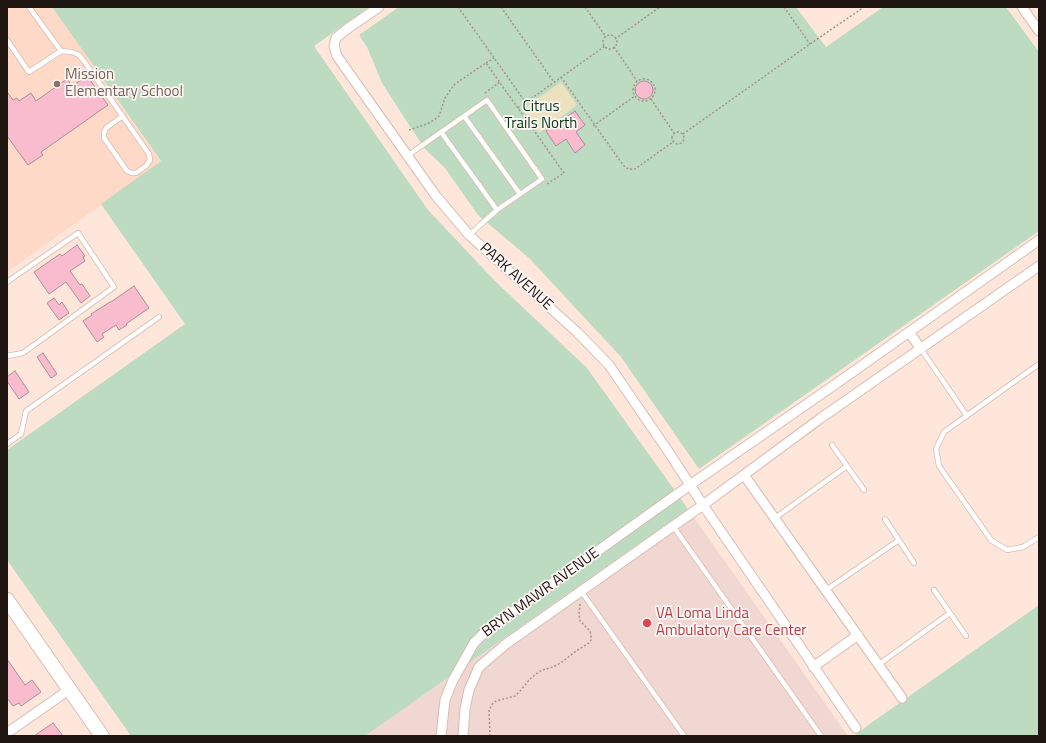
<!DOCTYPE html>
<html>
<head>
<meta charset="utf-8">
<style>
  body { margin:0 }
  #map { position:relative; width:1046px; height:743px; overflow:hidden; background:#fee6db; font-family:"Titillium Web",sans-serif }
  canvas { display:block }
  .frame { position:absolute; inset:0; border:8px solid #1f1510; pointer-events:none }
</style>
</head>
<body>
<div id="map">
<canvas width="1046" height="743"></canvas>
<div class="frame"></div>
</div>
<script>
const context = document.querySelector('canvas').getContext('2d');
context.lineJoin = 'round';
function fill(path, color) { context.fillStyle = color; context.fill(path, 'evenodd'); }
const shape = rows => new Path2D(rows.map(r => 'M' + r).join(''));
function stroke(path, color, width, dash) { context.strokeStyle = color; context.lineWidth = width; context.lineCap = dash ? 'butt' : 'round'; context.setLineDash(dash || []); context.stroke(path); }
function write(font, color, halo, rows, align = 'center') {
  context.font = font + ' "Titillium Web",sans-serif'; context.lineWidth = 3.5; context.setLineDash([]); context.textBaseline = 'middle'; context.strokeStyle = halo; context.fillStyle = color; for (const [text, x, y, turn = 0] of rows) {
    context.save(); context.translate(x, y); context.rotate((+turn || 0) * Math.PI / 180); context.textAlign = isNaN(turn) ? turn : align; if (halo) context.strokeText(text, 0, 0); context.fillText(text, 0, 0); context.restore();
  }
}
fill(shape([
  [7,7,52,7,161,162,7,272]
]), '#fed9c7');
fill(shape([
  [688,509,848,736,365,736]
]), '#f1d7d2');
fill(shape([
  [52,7,369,7,314,46,428,210,495,281,587,368,688,509,365,736,131,736,7,560,7,450,185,324,101,204,161,161],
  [399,7,796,7,826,47,883,7,1006,7,1039,52,1039,231,699,469,621,357,529,258,478,215,445,168,425,149,409,125,382,83,367,47,359,35],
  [1039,605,1039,736,854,736,871,723]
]), '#bcdbc0');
fill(shape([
  [561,82,577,105,539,133,523,109]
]), '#ece2bd');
const building = shape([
  [87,76,108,105,41,152,43,155,28,165,7,136,7,92,13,100,17,98,19,101,31,93,36,101,67,79,72,86,87,76],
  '635 90a9 9 0 1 1 18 0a9 9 0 1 1-18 0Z',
  [575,111,585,125,576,132,585,145,575,153,566,139,556,146,546,131,575,111],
  [77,245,85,256,83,257,85,261,70,271,80,285,82,284,90,296,81,303,66,282,49,294,34,272,60,254,62,256,77,245],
  [134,286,149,308,126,324,127,325,119,330,116,325,102,334,104,337,97,342,83,321,92,315,91,314,110,302,111,302,134,286],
  [54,298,59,305,62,302,69,313,59,320,47,303,54,298],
  [43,353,57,374,51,378,37,357,43,353],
  [15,371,29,392,19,399,7,381,7,377,15,371],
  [7,659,25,685,32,680,41,692,21,706,19,703,13,706,7,698,7,659],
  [53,723,63,736,34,736,53,723]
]);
fill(building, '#f9bccf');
stroke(building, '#ac8e97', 1);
const lane = shape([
  [7,40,29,72,61,51,29,7],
  [61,51,72,52,79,55,84,61,149,154,150,160,146,166,136,173,132,173,127,171,104,138,104,133,106,128,123,116],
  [464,116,520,194],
  [441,132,497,210],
  [407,156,487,100,542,179,497,210,469,235],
  [7,282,78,233,114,287,23,353,7,356],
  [921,349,967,416],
  [1039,364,944,432,936,449,939,466,991,540,1007,550,1023,547,1039,537],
  [7,444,21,434,26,411,159,317],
  [832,445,864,490],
  [775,518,847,466],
  [885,519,914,563],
  [673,526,821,736],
  [826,590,899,540],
  [934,590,966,636],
  [581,591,684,736],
  [878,665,950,613]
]);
const street = shape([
  [379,7,347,29,336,38,334,46,337,56,436,196,469,235,577,332,609,365,670,454,703,505,856,728],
  [1022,7,1039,31],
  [909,332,921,349],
  [744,475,902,698],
  [813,667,858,635],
  [7,733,70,689],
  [441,736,445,700,453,680,474,643,487,630,690,485,840,381,1039,240],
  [463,736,465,709,469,690,479,667,506,644,703,505,821,418,1039,266]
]);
const primary = shape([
  [7,600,102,736]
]);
stroke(lane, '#d9bcaf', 6);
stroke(street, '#d9bcaf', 11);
stroke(primary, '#d9bcaf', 16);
stroke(shape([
  [458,7,526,103],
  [501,7,554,82],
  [585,7,606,37],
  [784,7,810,44],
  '603 42a7 7 0 1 1 14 0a7 7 0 1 1-14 0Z',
  [615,39,660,7],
  [614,47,637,81],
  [486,63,494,58],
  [561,77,623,165,628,169,635,169,673,142],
  '633 90a11 11 0 1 1 22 0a11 11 0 1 1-22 0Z',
  [485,93,500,82],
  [651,99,674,133],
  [518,108,605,46],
  [593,126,635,96],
  [409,130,427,124,434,120,439,116,445,98,451,89,455,84,486,63,564,173,547,184],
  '672 138a6 6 0 1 1 12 0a6 6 0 1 1-12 0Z',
  [683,134,810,44,864,7],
  [490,736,489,710,493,703,496,701,515,696,521,690,530,679,536,674,542,670,553,667,562,662,576,651,589,643,591,640,591,635,590,631,580,621,579,614,580,604]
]), '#a5938a', 1.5, [2, 2]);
stroke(lane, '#fff', 4.5);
stroke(street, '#fff', 9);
stroke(primary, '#fff', 14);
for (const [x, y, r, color] of [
  [57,84,4,"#8d6e63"],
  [647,623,5,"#e0444e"]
]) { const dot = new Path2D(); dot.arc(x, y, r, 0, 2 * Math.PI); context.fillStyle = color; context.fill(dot); stroke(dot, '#fef7f5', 1.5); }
write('15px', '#785e54', '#fef7f5', [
  ["Mission",65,75],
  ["Elementary School",65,92]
], 'left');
write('15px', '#003712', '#fef7f5', [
  ["Citrus",541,107],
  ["Trails North",541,124]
]);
write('15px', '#1f1510', '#fef7f5', [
  ["PARK AVENUE",516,277,42],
  ["BRYN MAWR AVENUE",541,593,-36]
]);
write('15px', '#be3a42', '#fef7f5', [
  ["VA Loma Linda",656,614],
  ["Ambulatory Care Center",656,631]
], 'left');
</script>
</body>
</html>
